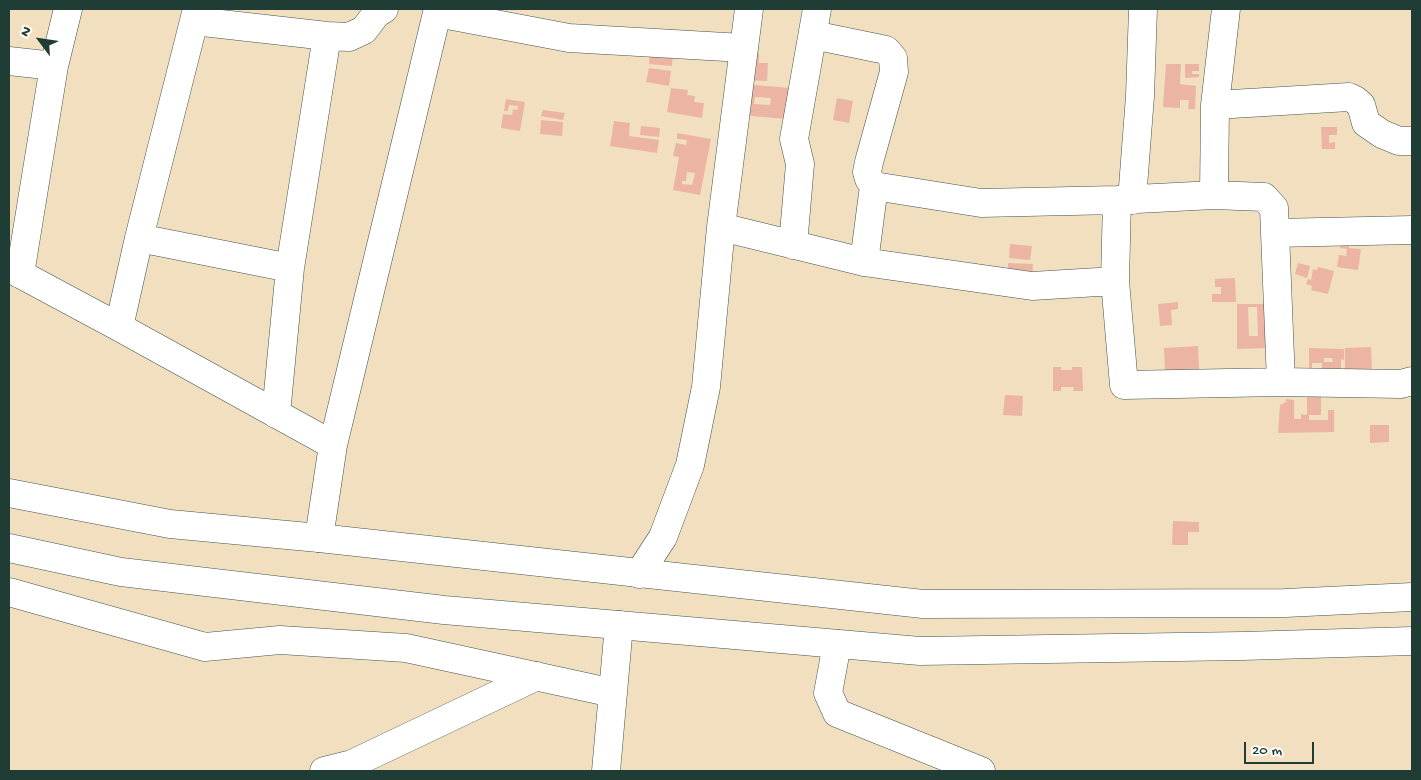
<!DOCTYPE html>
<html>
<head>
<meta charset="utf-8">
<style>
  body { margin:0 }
  #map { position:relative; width:1421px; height:780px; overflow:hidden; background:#f1dfc0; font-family:"Gochi Hand",sans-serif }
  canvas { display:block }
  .frame { position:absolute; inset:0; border:10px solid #1f3d34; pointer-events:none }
  .north { position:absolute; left:15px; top:15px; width:50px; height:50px; -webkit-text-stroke:4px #fdfcf7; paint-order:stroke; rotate:301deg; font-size:14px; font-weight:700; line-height:20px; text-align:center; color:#1f3d34 }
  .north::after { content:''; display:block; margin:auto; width:18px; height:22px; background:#1f3d34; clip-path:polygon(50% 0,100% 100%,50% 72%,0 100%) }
  .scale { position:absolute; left:1244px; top:742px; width:70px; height:22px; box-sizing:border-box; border:2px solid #1f3d34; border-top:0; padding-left:6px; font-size:15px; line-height:18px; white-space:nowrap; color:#1f3d34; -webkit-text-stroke:4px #fdfcf7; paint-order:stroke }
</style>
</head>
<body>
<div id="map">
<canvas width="1421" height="780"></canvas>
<div class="frame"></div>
<div class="north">N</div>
<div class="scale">20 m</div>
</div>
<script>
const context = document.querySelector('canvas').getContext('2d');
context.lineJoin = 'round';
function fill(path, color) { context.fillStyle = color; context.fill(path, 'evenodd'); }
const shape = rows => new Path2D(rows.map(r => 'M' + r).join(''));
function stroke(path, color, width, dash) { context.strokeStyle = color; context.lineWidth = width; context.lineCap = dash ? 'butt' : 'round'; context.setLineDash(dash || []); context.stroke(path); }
fill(shape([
  [650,52,673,54,672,66,649,64],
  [746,52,759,52,759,63,768,63,767,81,744,80],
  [1166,64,1181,64,1180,84,1196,86,1195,109,1188,109,1189,100,1180,100,1180,108,1163,107],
  [1185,64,1199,64,1199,71,1192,71,1192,74,1199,74,1199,77,1185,78],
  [649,68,671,71,669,86,646,82],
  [743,84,790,88,786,119,740,115],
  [755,97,771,98,770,105,754,104],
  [671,88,688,90,687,95,695,96,694,102,704,103,702,118,667,112],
  [837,98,853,101,849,123,833,120],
  [506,99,525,102,520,131,501,128,503,114,512,115,513,109,517,110,518,106,509,105,508,111,504,111],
  [543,110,565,113,563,120,541,116],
  [541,120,563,122,562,136,540,134],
  [614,121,630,123,629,136,659,140,657,153,610,146],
  [641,126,660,128,659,137,640,135],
  [1321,127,1337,127,1337,135,1329,135,1329,143,1335,142,1335,149,1322,149],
  [677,133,711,139,700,195,673,190,679,157,673,156,676,143,686,145,687,140,677,139],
  [687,172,695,173,692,185,682,184,682,181,686,181],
  [1342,235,1362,238,1361,246,1349,244,1349,248,1361,249,1358,270,1337,267,1339,255,1346,256,1347,249,1340,248],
  [1010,244,1032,246,1030,260,1009,258],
  [1008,263,1033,264,1032,278,1008,278],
  [1298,263,1310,266,1307,278,1295,274],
  [1318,267,1334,271,1328,294,1311,290,1312,286,1306,284,1308,279,1311,280,1313,269,1317,270],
  [1235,278,1236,302,1212,302,1212,294,1221,294,1221,287,1215,287,1215,279],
  [1178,302,1178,309,1171,310,1172,325,1160,326,1158,304],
  [1237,304,1267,304,1267,348,1237,349],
  [1248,307,1257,307,1258,336,1249,336],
  [1198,346,1199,369,1165,371,1164,348],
  [1371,347,1372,372,1345,372,1345,348],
  [1309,348,1344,349,1344,360,1341,359,1341,369,1334,369,1334,371,1309,373],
  [1324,358,1332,358,1333,362,1324,362],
  [1312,363,1322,363,1322,370,1312,371],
  [1053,367,1061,367,1061,370,1072,370,1072,367,1082,367,1083,391,1073,391,1074,387,1061,387,1061,391,1053,391],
  [1005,395,1023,396,1022,416,1003,415],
  [1307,397,1321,397,1321,415,1309,415,1309,420,1328,420,1328,410,1334,410,1334,432,1278,433,1280,405,1286,402,1286,399,1294,400,1294,419,1301,419,1301,414,1307,415],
  [1370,425,1389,425,1389,442,1370,443],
  [1173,521,1199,522,1199,532,1188,532,1188,545,1172,545]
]), '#ecb5a3');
const minor = shape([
  [437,13,569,38,743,48],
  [194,21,327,36,349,37,364,30,376,14,384,9],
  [813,35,886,50,893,58,894,72,869,162,867,172,869,179,874,186,981,203,1117,200,1214,195,1264,197,1274,208,1281,382],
  [9,61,54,66],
  [1215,105,1349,97,1355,100,1361,105,1366,123,1382,134,1399,141,1412,141],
  [1214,195,1215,105,1226,9],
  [1117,200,1115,281,1124,385,1281,382,1401,384,1412,381],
  [1132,200,1140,96,1143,9],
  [721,227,864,262,1032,286,1115,281],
  [1275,233,1412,230],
  [139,238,290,268],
  [793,245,800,164,794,139,817,9],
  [864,262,874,186],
  [9,268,119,327,333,445,319,538],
  [20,274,54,66,68,9],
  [119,327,139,238,197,9],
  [276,414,290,268,327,36],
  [333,445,438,9],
  [639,574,663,537,690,465,706,387,721,227,749,9],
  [9,592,205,647,280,640,406,648,613,693],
  [837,644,828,693,837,713,981,771],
  [324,771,352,764,537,676],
  [606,771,619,625]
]);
const primary = shape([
  [9,493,170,524,319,538,923,604,1285,603,1412,597],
  [9,548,121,572,444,610,920,651,1243,646,1412,641]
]);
stroke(minor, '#3e5549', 29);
stroke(primary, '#3e5549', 29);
stroke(minor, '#fff', 28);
stroke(primary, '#fff', 28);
</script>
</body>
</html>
